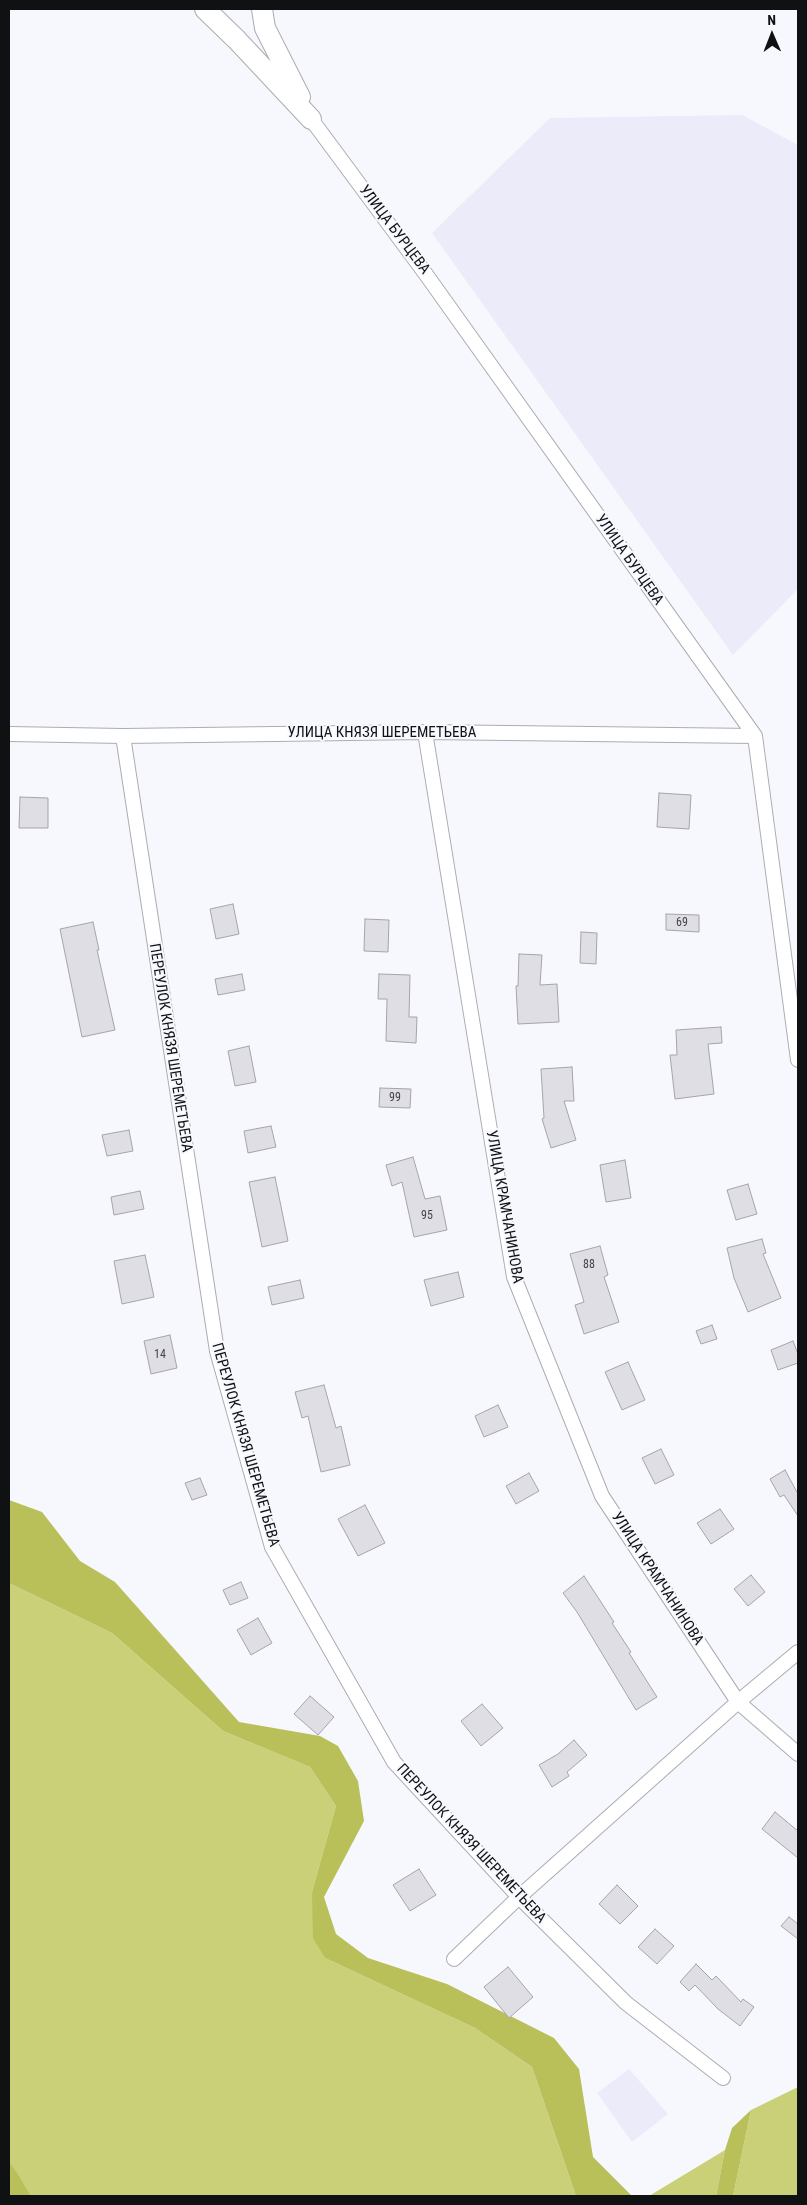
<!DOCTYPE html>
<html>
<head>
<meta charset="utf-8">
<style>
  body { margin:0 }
  #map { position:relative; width:807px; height:2205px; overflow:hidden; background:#f7f8fe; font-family:"Roboto Condensed",sans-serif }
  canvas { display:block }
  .frame { position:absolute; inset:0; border:10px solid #101113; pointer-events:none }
  .north { position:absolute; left:747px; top:10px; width:50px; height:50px; -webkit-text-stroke:4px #f7f8fe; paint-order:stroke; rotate:359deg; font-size:14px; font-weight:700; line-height:20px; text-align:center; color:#101113 }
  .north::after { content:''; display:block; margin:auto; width:18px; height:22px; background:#101113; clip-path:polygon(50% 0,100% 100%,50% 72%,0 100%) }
</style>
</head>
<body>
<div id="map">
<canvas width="807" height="2205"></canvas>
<div class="frame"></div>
<div class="north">N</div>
</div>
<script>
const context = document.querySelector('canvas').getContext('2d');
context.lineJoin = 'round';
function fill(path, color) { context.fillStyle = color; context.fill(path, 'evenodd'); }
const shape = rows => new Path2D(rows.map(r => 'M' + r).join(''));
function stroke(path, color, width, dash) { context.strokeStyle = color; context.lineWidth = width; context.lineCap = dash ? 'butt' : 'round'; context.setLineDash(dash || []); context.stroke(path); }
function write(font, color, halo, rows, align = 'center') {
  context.font = font + ' "Roboto Condensed",sans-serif'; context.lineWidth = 4; context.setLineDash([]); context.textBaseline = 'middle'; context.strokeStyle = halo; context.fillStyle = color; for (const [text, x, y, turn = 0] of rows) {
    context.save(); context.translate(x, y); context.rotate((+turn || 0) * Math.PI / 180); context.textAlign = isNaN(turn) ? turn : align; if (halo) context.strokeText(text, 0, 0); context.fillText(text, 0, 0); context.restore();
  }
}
fill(shape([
  [742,115,798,145,798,589,733,655,432,233,550,118],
  [629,2069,668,2114,632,2142,597,2093]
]), '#ebebf9');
fill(shape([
  [9,1583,112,1633,223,1731,310,1767,336,1806,312,1892,325,1958,475,2028,532,2067,576,2196,31,2196,9,2162],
  [798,2087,798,2196,733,2196,751,2110],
  [725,2150,716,2196,649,2196]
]), '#c9d077');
fill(shape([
  [9,1500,42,1512,80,1561,115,1582,239,1722,320,1736,338,1746,358,1781,364,1821,324,1897,336,1934,368,1958,447,1984,554,2038,579,2069,593,2157,632,2196,576,2196,532,2067,475,2028,325,1958,313,1938,312,1892,336,1806,310,1767,223,1731,112,1633,9,1583],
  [751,2110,733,2196,716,2196,725,2150,732,2128],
  [9,2162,17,2173,31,2196,9,2196]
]), '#b9bf59');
const building = shape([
  [659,793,691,795,689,829,657,827,659,793],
  [20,797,48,798,48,828,19,828,20,797],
  [233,904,239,934,216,939,210,909,233,904],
  [666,914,699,915,699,932,666,930,666,914],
  [365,919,389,920,388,952,364,951,365,919],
  [93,922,99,950,97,950,115,1030,82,1037,60,929,93,922],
  [581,932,597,933,596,964,580,963,581,932],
  [519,954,542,955,540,985,557,984,559,1022,518,1024,516,986,518,986,519,954],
  [242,974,245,990,218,995,215,979,242,974],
  [379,974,410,975,409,1017,417,1017,416,1043,386,1041,387,999,378,999,379,974],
  [721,1027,722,1043,708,1044,714,1094,675,1099,670,1055,677,1055,676,1030,721,1027],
  [249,1046,256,1082,235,1086,228,1051,249,1046],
  [572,1067,574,1101,564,1101,576,1140,551,1148,542,1119,544,1118,541,1069,572,1067],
  [380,1088,411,1089,410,1108,379,1107,380,1088],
  [271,1126,276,1147,248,1153,244,1131,271,1126],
  [129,1130,133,1151,107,1156,102,1135,129,1130],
  [413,1157,425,1199,440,1196,447,1230,414,1237,402,1182,392,1186,386,1165,413,1157],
  [625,1160,631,1198,606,1202,600,1165,625,1160],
  [275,1177,288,1241,262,1247,249,1182,275,1177],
  [748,1184,757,1214,736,1220,727,1190,748,1184],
  [140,1191,144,1209,114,1215,111,1197,140,1191],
  [762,1239,766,1253,763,1254,781,1298,748,1312,734,1278,727,1248,762,1239],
  [600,1246,608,1275,604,1277,619,1322,584,1334,575,1305,584,1302,570,1254,600,1246],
  [145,1255,154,1297,122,1304,114,1261,145,1255],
  [458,1272,464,1297,431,1306,424,1280,458,1272],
  [300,1280,304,1298,272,1305,268,1287,300,1280],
  [712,1325,717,1339,701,1344,696,1331,712,1325],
  [170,1335,177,1368,151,1374,144,1341,170,1335],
  [793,1341,798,1354,798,1363,778,1370,771,1350,793,1341],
  [628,1362,645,1400,622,1410,605,1372,628,1362],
  [324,1385,336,1428,341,1426,350,1465,321,1472,308,1416,302,1418,295,1392,324,1385],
  [498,1405,508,1427,484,1437,475,1416,498,1405],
  [661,1449,674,1475,655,1484,642,1458,661,1449],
  [785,1470,798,1494,798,1516,784,1495,780,1497,770,1479,785,1470],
  [529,1473,539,1491,516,1504,506,1486,529,1473],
  [200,1478,207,1495,192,1500,185,1483,200,1478],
  [365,1505,385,1543,358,1556,338,1519,365,1505],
  [720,1509,734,1529,711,1544,697,1523,720,1509],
  [751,1575,765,1592,748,1606,734,1589,751,1575],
  [584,1576,614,1622,612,1623,631,1652,629,1653,657,1697,636,1710,577,1612,563,1593,584,1576],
  [241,1582,248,1598,230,1605,223,1590,241,1582],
  [258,1618,272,1643,251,1655,237,1630,258,1618],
  [310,1696,334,1717,318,1735,294,1714,310,1696],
  [482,1704,503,1728,481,1746,461,1721,482,1704],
  [574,1740,587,1755,567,1772,569,1776,552,1787,539,1765,558,1754,574,1740],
  [775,1812,798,1831,798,1858,762,1829,775,1812],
  [419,1869,436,1895,410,1911,393,1885,419,1869],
  [617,1885,638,1906,620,1924,599,1904,617,1885],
  [789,1917,798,1924,798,1939,781,1926,789,1917],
  [655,1929,674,1946,657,1964,638,1947,655,1929],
  [696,1964,712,1980,716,1976,741,2002,743,1999,754,2007,740,2026,718,2009,695,1985,689,1991,680,1982,696,1964],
  [508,1967,533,1997,509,2018,484,1987,508,1967]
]);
fill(building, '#dedee4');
stroke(building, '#a4a4aa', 1);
const street = shape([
  [311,119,425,273,755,736,798,1060],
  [425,732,514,1277,602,1496,738,1702,798,1754],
  [9,734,123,736,425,732,755,736],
  [123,736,217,1351,272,1547,394,1762,519,1897,626,2003,723,2078],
  [454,1959,519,1897,738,1702,798,1652]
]);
const secondary = shape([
  [205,9,237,40,311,119],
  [262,9,265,28,300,97]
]);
stroke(street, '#acacb2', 16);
stroke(secondary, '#acacb2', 22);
stroke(street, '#fff', 14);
stroke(secondary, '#fff', 20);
write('12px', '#444447', null, [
  ["69",682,923],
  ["99",395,1098],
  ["95",427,1216],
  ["88",589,1265],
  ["14",160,1355]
]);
write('15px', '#101113', '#f7f8fe', [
  ["УЛИЦА БУРЦЕВА",394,230,53],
  ["УЛИЦА БУРЦЕВА",629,560,55],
  ["УЛИЦА КНЯЗЯ ШЕРЕМЕТЬЕВА",382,733],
  ["ПЕРЕУЛОК КНЯЗЯ ШЕРЕМЕТЬЕВА",170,1048,81],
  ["УЛИЦА КРАМЧАНИНОВА",504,1207,80],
  ["ПЕРЕУЛОК КНЯЗЯ ШЕРЕМЕТЬЕВА",245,1445,74],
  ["УЛИЦА КРАМЧАНИНОВА",657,1579,57],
  ["ПЕРЕУЛОК КНЯЗЯ ШЕРЕМЕТЬЕВА",471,1844,47]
]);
</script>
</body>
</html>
